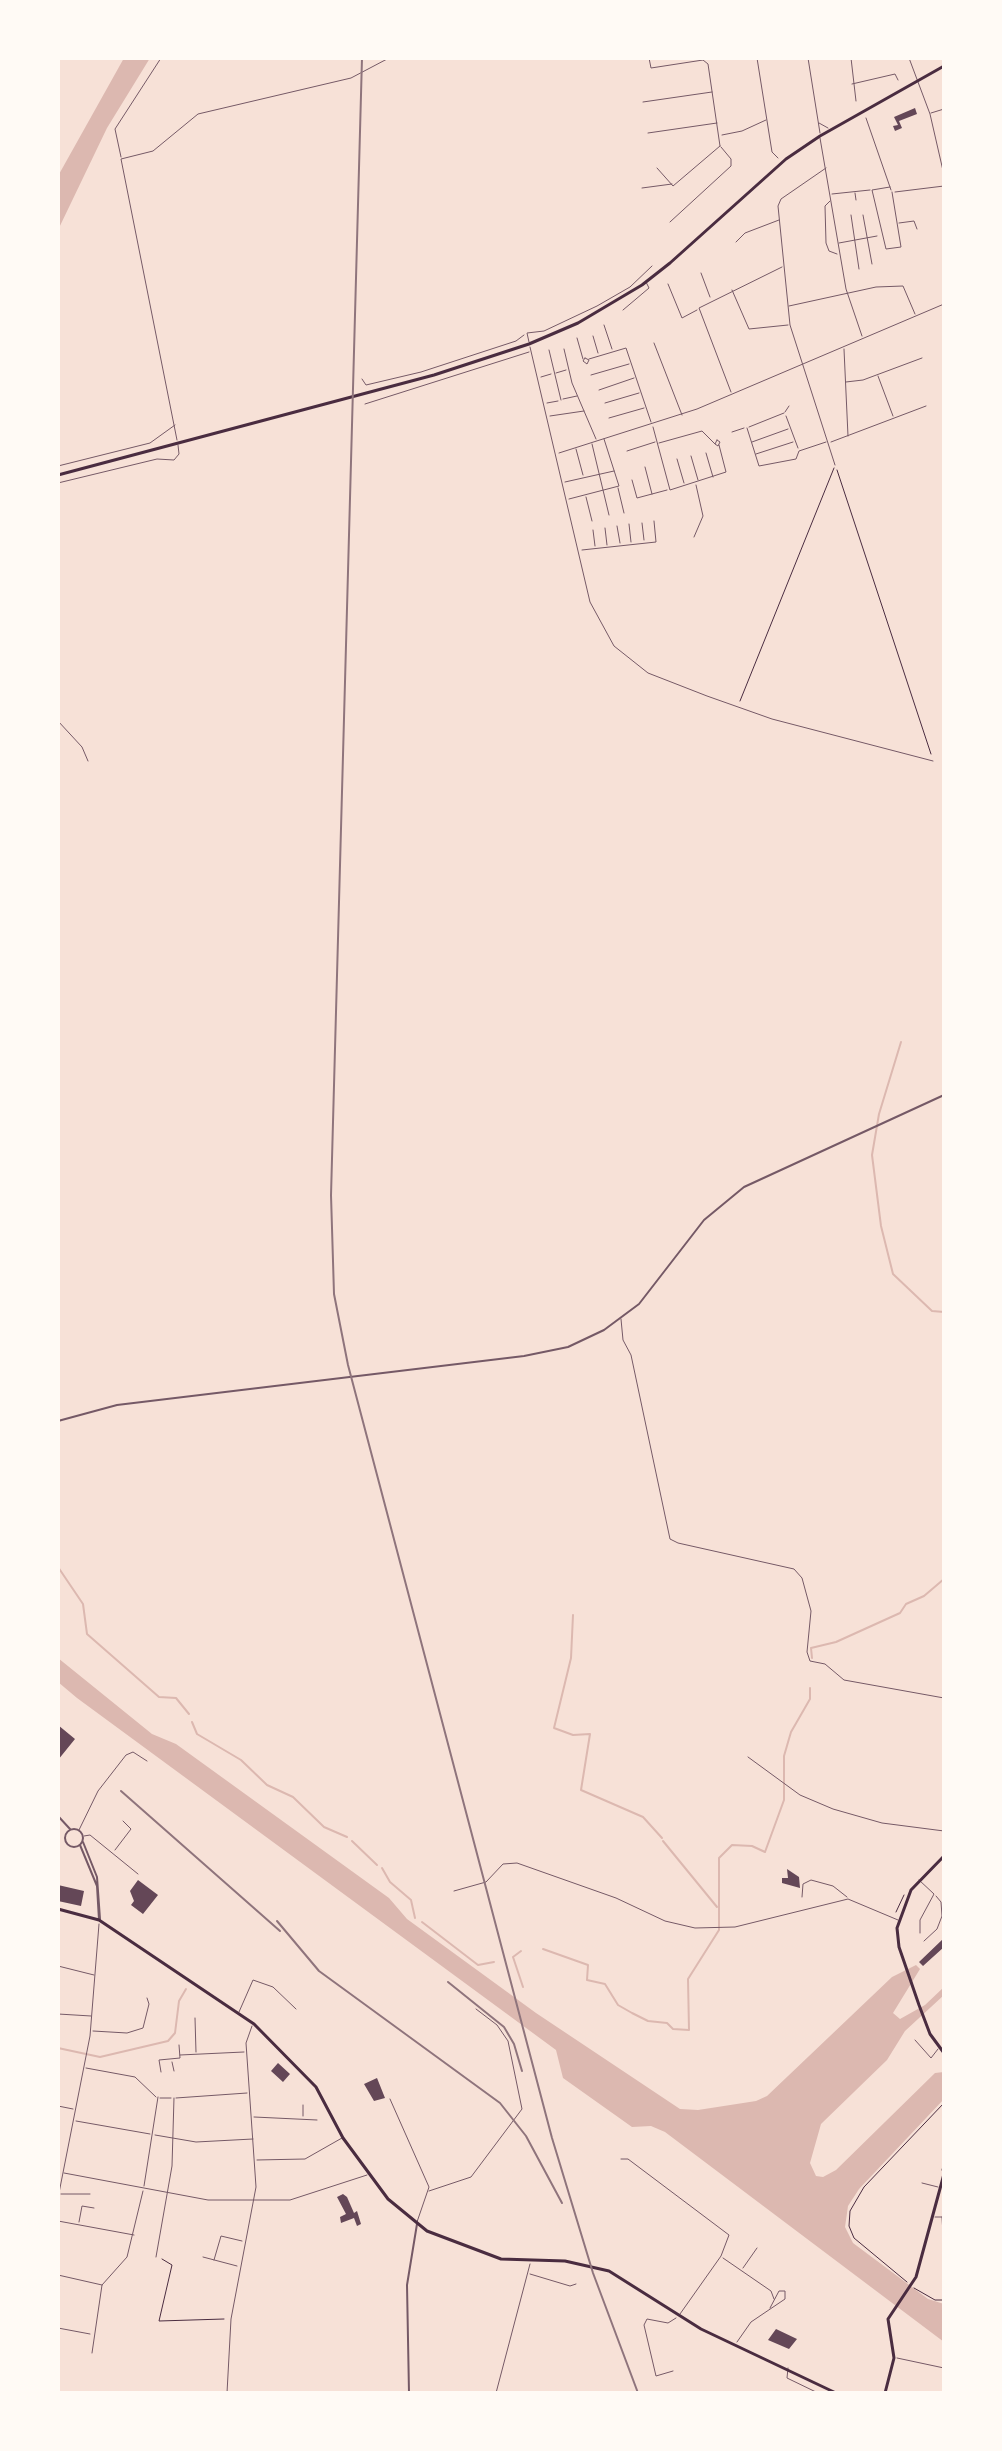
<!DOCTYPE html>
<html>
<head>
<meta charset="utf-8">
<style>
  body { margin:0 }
  #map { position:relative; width:1002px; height:2451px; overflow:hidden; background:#f7e1d7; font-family:Manrope,sans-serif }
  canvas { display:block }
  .frame { position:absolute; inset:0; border:60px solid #fffaf5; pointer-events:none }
</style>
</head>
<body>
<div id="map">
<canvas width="1002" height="2451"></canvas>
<div class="frame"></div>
</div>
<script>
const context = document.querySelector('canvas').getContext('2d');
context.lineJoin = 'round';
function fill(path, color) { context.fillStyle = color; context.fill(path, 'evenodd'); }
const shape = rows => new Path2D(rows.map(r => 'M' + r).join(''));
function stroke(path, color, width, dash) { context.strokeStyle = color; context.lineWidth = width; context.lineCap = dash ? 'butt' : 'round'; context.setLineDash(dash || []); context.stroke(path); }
fill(shape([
  [124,58,150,58,107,128,58,230,58,176],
  [58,1658,152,1734,176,1744,389,1898,407,1919,536,2013,680,2109,698,2110,756,2101,767,2096,892,1977,916,1965,920,1969,893,2013,900,2019,925,2005,944,1987,944,1995,905,2031,887,2060,821,2124,810,2163,816,2176,823,2177,836,2170,935,2073,944,2072,944,2099,859,2189,848,2206,845,2227,853,2243,928,2299,944,2304,944,2342,665,2132,651,2126,632,2127,563,2078,556,2050,77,1698,58,1682]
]), '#dcb8b0');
stroke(shape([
  [901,1042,879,1114,872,1155,881,1226,893,1274,932,1311,944,1312],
  [58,1567,83,1604,87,1634,159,1697,176,1698,189,1714],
  [573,1615,571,1658,554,1728,573,1735,590,1734,581,1790,643,1817,662,1838],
  [812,1658,811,1648,836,1642,900,1613,906,1604,924,1596,944,1579],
  [192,1722,197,1734,241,1760,267,1785,293,1797,324,1827,347,1837],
  [352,1841,377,1865],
  [663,1841,717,1907],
  [382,1868,390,1882,411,1900,415,1918],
  [422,1922,478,1965,494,1962],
  [543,1949,588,1965,587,1980,605,1984,618,2005,632,2013,648,2021,667,2023,673,2029,689,2030,688,1979,719,1930,719,1858,732,1845,752,1846,765,1852,784,1800,784,1756,791,1732,810,1699,810,1688],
  [513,1957,523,1987],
  [513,1957,521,1951],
  [58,2048,100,2057,168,2041,175,2033,179,2001,186,1989]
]), '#dcb8b0', 2);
fill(shape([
  [915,108,917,114,899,121,902,128,895,131,893,126,898,125,894,117],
  [58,1725,75,1739,58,1760],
  [787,1869,799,1877,800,1888,782,1883,782,1878,788,1878],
  [138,1880,158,1895,143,1914,131,1905,134,1901,130,1891],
  [58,1885,84,1891,81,1906,58,1901],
  [944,1938,944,1947,923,1966,919,1962],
  [278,2063,290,2074,283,2082,271,2071],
  [377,2078,385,2098,374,2101,364,2084],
  [343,2194,347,2197,354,2213,357,2211,361,2224,357,2226,354,2218,341,2223,340,2217,346,2214,337,2197],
  [776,2329,797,2339,789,2349,768,2340]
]), '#644757');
stroke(shape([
  [837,470,931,754],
  [740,701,834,468],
  [896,1912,904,1895],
  [942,2170,944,2162],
  [162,2259,172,2265,159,2321,224,2319],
  [907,2282,854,2238,849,2226,850,2211,864,2187,944,2103],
  [914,2288,935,2300,944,2300]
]), '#4a2c40', 1);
stroke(shape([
  [852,84,895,74,898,80],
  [642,188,672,184],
  [58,466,150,443,175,425],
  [748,1757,800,1795,833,1809,882,1823,944,1831],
  [84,1836,90,1835,138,1874],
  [115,1850,131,1829,123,1821],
  [919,1880,934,1894,920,1920,920,1933],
  [454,1891,486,1882,503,1864,517,1863,616,1898,665,1921,695,1928,735,1927,848,1899,898,1920],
  [802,1897,803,1884,811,1880,833,1886,847,1897],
  [924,1941,937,1929,942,1916,941,1902,936,1896],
  [530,2274,570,2286,576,2284]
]), '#755966', 1);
stroke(shape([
  [649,58,651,68,703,60,708,64,720,146],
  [757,58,772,152,778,158],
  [808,58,820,133],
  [851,58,856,101],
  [909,58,930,114,944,175],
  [643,102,712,92],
  [931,113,944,109],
  [866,118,891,190],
  [819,123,828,128],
  [648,133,717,123],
  [722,135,742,131,766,120],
  [820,138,846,289,862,336],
  [121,157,115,129,161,58],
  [657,168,673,186,720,146],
  [826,168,781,199,778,206,790,325,835,465],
  [890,187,872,190,886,249,901,247,892,192],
  [895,192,944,186],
  [855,193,856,200],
  [832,194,870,190],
  [830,201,825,206,826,243,829,251,837,254],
  [851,215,859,269],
  [863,215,872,264],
  [670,222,731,166,731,159,721,147],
  [899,223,914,221,917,229],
  [736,242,745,233,779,220],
  [839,243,877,236],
  [701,273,710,297],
  [668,284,682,318,697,310],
  [732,290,749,329,788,325],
  [789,306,876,287,903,286,915,314],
  [623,310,649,288,646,282],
  [604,325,612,349],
  [593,336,598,353],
  [577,338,583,359],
  [529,342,527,333,544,331,597,306,630,287,652,266],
  [654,343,682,415],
  [530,347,590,602,614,646,648,673,707,696,772,719,933,761],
  [564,349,572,383,596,439],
  [844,349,848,436],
  [549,350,561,400],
  [585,358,589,360,587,364,583,361,585,358],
  [589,359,626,348,651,422],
  [556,373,566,370],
  [591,375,629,364],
  [878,376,893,416],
  [541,377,551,374],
  [362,379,366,385,421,372,516,341,524,335],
  [846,382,863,380,922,358],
  [599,390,634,378],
  [731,392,699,308,782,267],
  [563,399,577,396],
  [547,403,558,401],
  [605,403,639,393],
  [365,404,529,352],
  [785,412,789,406],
  [550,416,584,411],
  [786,416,798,448],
  [609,418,644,408],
  [653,427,670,490,726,472,719,445],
  [749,427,784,413],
  [747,428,759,466,796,459,799,451,826,442],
  [732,432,744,428],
  [177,440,121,159,153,151,198,114,351,78,389,58],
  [717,440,720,442,718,446,715,444,717,440],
  [752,442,788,429],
  [831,442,926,406],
  [659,443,702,431,715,444],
  [592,444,609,515],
  [576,449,583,475],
  [627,451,655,442],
  [559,453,697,409,944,304],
  [706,453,713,477],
  [756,454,793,442],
  [691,456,698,480],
  [677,459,684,483],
  [645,467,652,494],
  [632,480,637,498,667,490],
  [565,482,614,471],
  [58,483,157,459,174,460,179,454,178,445],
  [618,488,624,513],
  [586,497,592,521],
  [569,499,619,486,604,439],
  [642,523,644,540],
  [629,524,631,542],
  [617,526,620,543],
  [605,528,607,545],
  [593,530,595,546],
  [694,537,703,516,696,485],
  [582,550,656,542,654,521],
  [58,721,82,747,88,761],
  [621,1319,623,1340,631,1355,670,1539,678,1543,794,1569,802,1578,811,1611,807,1652,810,1661,825,1664,844,1680,944,1698],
  [79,1830,98,1791,126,1755,133,1752,147,1761],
  [58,1966,94,1975],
  [239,2012,253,1980,273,1987,296,2009],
  [58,2014,91,2016],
  [195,2018,196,2052],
  [93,2031,127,2033,143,2028,149,2004,147,1998],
  [915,2040,931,2058,938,2049],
  [180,2055,244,2052],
  [172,2062,174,2071],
  [86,2068,135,2077,156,2097],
  [161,2072,159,2060,180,2058,179,2045],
  [160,2098,171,2098],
  [176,2098,247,2093],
  [390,2099,429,2187,417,2222],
  [303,2105,303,2116],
  [58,2106,73,2109],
  [254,2117,317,2120],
  [76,2121,150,2134],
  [155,2135,196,2142,253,2139],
  [621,2159,628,2159,729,2235,721,2256,680,2314],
  [257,2160,305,2159,342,2138],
  [64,2173,208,2200,290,2200,367,2175],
  [922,2183,938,2187],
  [144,2186,158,2097],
  [429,2191,471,2177,522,2109,508,2041,497,2025,476,2009],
  [61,2194,90,2194],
  [58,2198,90,2036,99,1924],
  [935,2217,944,2217],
  [942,2217,943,2234],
  [58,2221,134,2235],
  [79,2222,82,2206,94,2208],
  [156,2257,172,2166,174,2098],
  [203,2257,237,2266],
  [723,2258,771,2291,774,2299],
  [214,2260,221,2236,242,2241],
  [743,2268,757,2248],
  [58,2275,102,2285],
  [58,2328,90,2334],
  [737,2342,751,2322,785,2299,785,2291,779,2291,770,2308],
  [92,2353,102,2285,127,2257,143,2191],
  [897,2358,944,2368],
  [788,2368,787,2378,818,2393],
  [673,2371,656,2376,644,2325,647,2319,668,2323,676,2318],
  [227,2393,231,2319,256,2187,246,2043,252,2026],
  [496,2393,530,2264]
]), '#755966', 1);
stroke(shape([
  [58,1421,117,1405,524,1356,568,1347,604,1330,639,1304,704,1220,744,1187,944,1095],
  [58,1816,70,1829],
  '65 1838a9 9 0 1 1 18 0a9 9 0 1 1-18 0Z',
  [83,1842,97,1877,100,1919],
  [80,1845,97,1886,99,1920],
  [409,2393,407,2285,417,2224]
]), '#755966', 2);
stroke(shape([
  [944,1856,911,1890,897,1928,899,1947,919,2005,930,2034,944,2053],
  [885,2393,894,2358,888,2319,916,2277,944,2174]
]), '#4a2c40', 3);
stroke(shape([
  [58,475,434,375,529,344,578,323,642,285,670,263,786,159,820,136,944,66],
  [58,1909,99,1920,254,2024,316,2087,343,2138,388,2199,427,2231,501,2259,565,2261,609,2271,701,2329,836,2393]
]), '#4a2c40', 3);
stroke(shape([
  [362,58,331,1195,334,1294,348,1365,552,2138,593,2273,638,2393],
  [121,1791,280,1931],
  [277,1921,319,1971,500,2103,526,2136,562,2203],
  [448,1982,504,2027,514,2044,522,2071]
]), '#8f747c', 2);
</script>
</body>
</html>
